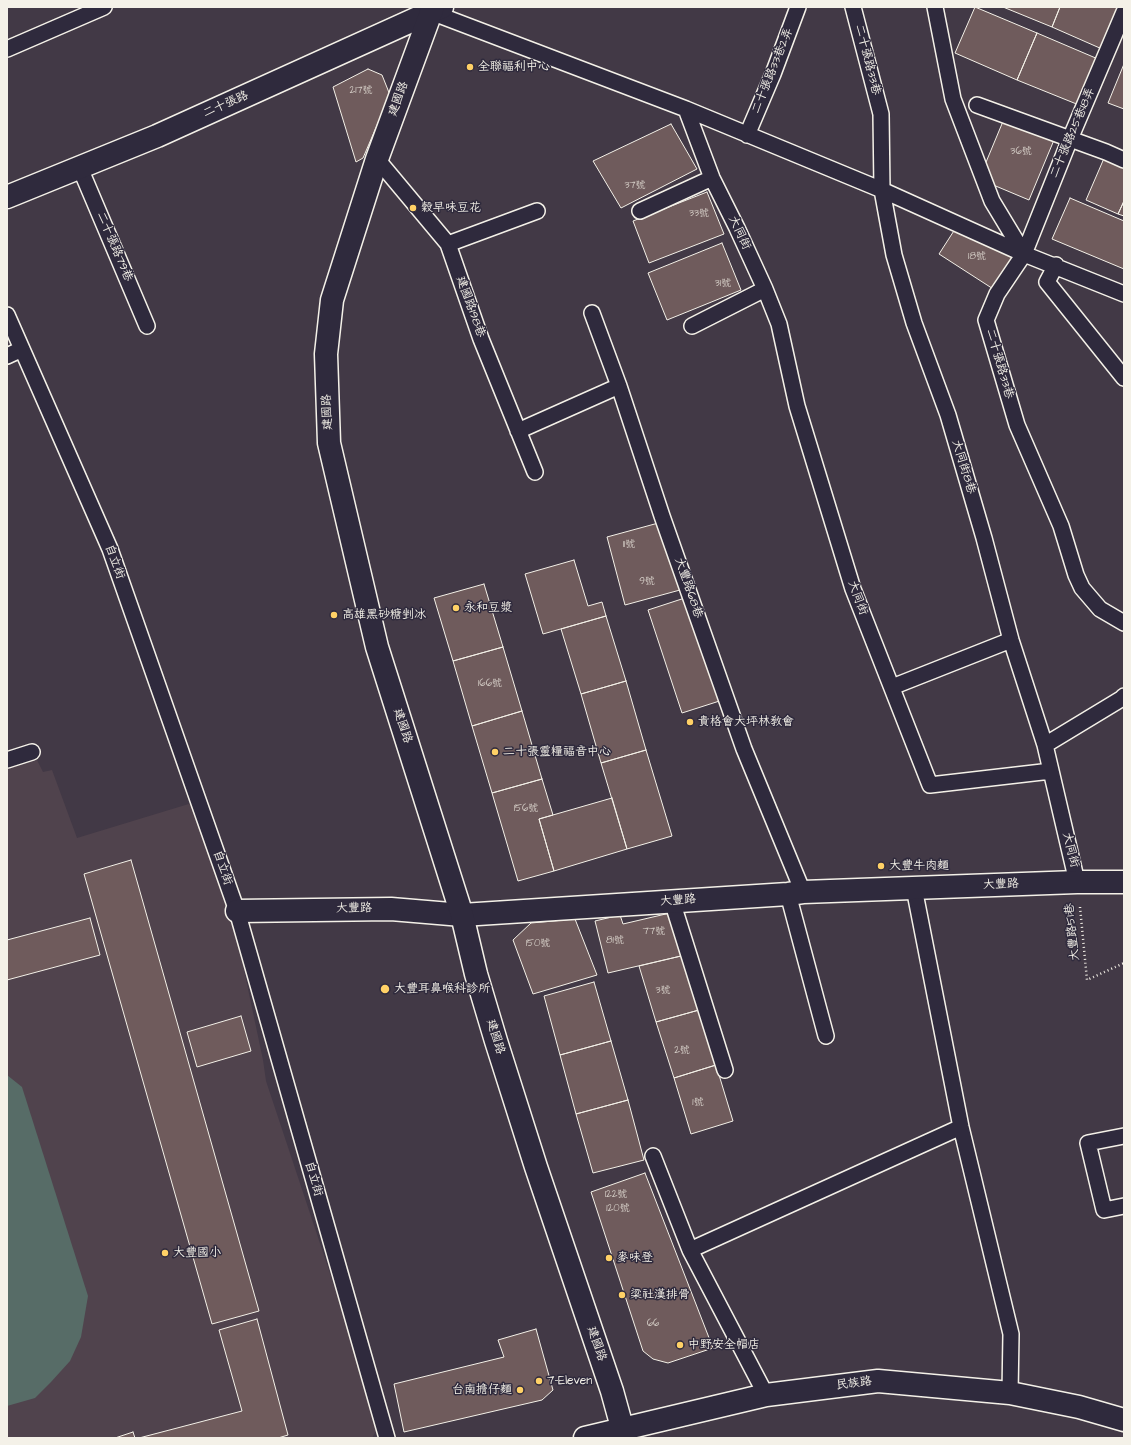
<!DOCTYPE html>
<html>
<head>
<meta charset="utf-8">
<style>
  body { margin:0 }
  #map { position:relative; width:1131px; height:1445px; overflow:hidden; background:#423946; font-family:"Architects Daughter",sans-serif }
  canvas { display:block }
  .frame { position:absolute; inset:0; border:8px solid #f4f1e8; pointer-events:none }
</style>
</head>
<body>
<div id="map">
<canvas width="1131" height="1445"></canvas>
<div class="frame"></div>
</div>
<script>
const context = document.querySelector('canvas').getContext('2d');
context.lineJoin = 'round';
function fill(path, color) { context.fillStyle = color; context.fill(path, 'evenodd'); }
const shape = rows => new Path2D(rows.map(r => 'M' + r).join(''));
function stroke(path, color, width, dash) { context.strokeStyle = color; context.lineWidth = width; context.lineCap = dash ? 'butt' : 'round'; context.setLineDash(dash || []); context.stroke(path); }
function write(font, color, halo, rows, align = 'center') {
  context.font = font + ' "Architects Daughter","LXGW WenKai TC",sans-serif'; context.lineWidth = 3; context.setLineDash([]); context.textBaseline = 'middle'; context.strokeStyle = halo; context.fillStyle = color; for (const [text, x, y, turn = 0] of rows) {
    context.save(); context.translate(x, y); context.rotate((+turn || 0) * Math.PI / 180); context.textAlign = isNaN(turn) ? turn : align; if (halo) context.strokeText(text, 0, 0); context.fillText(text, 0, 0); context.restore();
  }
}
fill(shape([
  [37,760,43,772,52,770,77,838,192,803,232,913,263,1060,266,1081,380,1424,372,1438,7,1438,7,769]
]), '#50434d');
fill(shape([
  [7,1075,22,1087,88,1296,81,1337,70,1361,51,1382,35,1398,7,1406]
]), '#576c67');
const building = shape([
  [975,7,1037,33,1017,80,955,53,975,7],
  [1003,7,1060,7,1052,27,1003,7],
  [1060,7,1120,7,1102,49,1052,27,1060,7],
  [1037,33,1098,59,1079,105,1017,80,1037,33],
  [1124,64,1124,109,1108,103,1124,64],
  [368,69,382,75,390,95,363,158,356,162,333,87,368,69],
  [1004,119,1054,140,1029,200,979,179,1004,119],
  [671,124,697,169,621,208,593,161,671,124],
  [1105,156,1124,165,1124,201,1118,214,1086,200,1105,156],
  [707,192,724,234,649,263,633,221,707,192],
  [1070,198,1124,221,1124,269,1052,239,1070,198],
  [1124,201,1124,216,1118,214,1124,201],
  [959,223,1016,260,1001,294,939,254,959,223],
  [722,243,741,290,667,320,648,273,722,243],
  [662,522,680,590,625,605,607,537,662,522],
  [574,560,588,606,602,602,606,616,543,634,525,574,574,560],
  [484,584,503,647,453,661,434,598,484,584],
  [697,594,732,697,682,713,648,610,697,594],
  [606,616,626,681,581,694,561,629,606,616],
  [503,647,522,711,472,726,453,661,503,647],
  [626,681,646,750,601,763,581,694,626,681],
  [522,711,542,779,492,793,472,726,522,711],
  [646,750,672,836,627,849,601,763,646,750],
  [542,779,553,815,539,819,554,871,518,881,492,793,542,779],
  [612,798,627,849,554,871,539,819,612,798],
  [131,860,259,1311,212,1324,84,874,131,860],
  [670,913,681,956,608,973,595,921,620,915,623,924,670,913],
  [90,918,100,955,7,980,7,940,90,918],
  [575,919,597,975,533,994,513,940,531,923,575,919],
  [681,956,699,1010,656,1022,639,966,681,956],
  [594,982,611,1041,560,1055,544,996,594,982],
  [699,1010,716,1065,674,1078,656,1022,699,1010],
  [241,1016,251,1051,197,1067,187,1032,241,1016],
  [611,1041,628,1100,576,1114,560,1055,611,1041],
  [716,1065,733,1121,691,1134,674,1078,716,1065],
  [628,1100,644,1160,593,1173,576,1114,628,1100],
  [645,1173,713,1348,668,1363,653,1359,643,1351,591,1192,645,1173],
  [257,1319,288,1435,278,1438,139,1438,242,1411,219,1330,257,1319],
  [536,1329,553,1390,542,1400,404,1432,394,1384,504,1357,498,1340,536,1329],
  [133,1432,135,1438,115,1438,133,1432]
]);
fill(building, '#6f5b5c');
stroke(building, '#f4f1e8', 1);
const lane = shape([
  [853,7,881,114,882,190,894,255,914,323,948,415,984,538,1011,640,1045,745],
  [935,7,953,99,992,201,1024,254],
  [429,8,431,12,686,109,882,190,1024,254,1124,294],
  [1124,12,1070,139,1024,254,997,294,986,320,1017,425,1061,526,1076,575,1082,588,1100,609,1124,623],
  [7,49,104,7],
  [977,105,1106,152,1124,160],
  [686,109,712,178,737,228,765,289,779,324,797,406,853,589,930,785,1051,771],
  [747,135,773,74,798,7],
  [377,159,448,244,481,339,535,472],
  [80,168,147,326],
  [640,211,712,178],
  [448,244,537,211],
  [1056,265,1047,282,1124,378],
  [592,313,619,386],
  [7,315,110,549,237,911,387,1438],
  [692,326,765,289],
  [7,356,22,349],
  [518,431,619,386,662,516,744,749,803,892],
  [892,687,1011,640],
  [7,760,32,752],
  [1077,882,1045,745,1121,699,1124,696],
  [914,888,961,1127,1011,1334,1010,1393],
  [788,894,826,1036],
  [672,901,725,1070],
  [1124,1136,1088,1143,1104,1210,1124,1206],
  [653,1156,690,1250,766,1395],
  [690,1250,961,1127]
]);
const street = shape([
  [7,197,157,136,442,7],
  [237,911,391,909,462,915,788,894,803,892,1077,882,1124,882]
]);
const secondary = shape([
  [433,7,377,159,332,300,326,354,329,443,377,647,462,915,476,974,496,1041,536,1167,612,1391,625,1438],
  [585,1438,766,1395,878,1381,1010,1393,1079,1407,1124,1420]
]);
stroke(lane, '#f4f1e8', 18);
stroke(street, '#f4f1e8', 25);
stroke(secondary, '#f4f1e8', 25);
stroke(shape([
  [1080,907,1087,980,1124,963]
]), '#f4f1e8', 2.5, [1, 3]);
stroke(lane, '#2f2a3d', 15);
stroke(street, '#2f2a3d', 22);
stroke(secondary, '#2f2a3d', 22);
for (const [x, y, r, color] of [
  [470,67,4,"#ffd166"],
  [413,208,4,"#ffd166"],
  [456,608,4,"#ffd166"],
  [334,615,4,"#ffd166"],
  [690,722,4,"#ffd166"],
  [495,752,4,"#ffd166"],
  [881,866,4,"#ffd166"],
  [385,989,5,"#ffd166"],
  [165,1253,4,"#ffd166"],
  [609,1258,4,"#ffd166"],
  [622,1295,4,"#ffd166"],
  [680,1345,4,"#ffd166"],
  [539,1381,4,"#ffd166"],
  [520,1390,4,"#ffd166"]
]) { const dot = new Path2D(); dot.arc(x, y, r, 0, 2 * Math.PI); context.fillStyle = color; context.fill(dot); stroke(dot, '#2f2a3d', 1.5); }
write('10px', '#d3ccc5', null, [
  ["217號",361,91],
  ["36號",1021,152],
  ["37號",635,186],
  ["33號",699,214],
  ["18號",977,257],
  ["31號",723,284],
  ["11號",629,545],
  ["9號",647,582],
  ["166號",490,684],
  ["156號",526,809],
  ["77號",654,932],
  ["81號",615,941],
  ["150號",538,944],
  ["3號",663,991],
  ["2號",682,1051],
  ["1號",698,1103],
  ["122號",616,1195],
  ["120號",618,1209],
  ["66",653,1324]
]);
write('12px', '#f4f1e8', '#2f2a3d', [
  ["二十張路33巷",867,60,76],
  ["二十張路33巷2弄",773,71,-68],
  ["建國路",399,99,-70],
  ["二十張路",226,105,-24],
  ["二十張路25巷18弄",1073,133,-67],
  ["大同街",739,233,65],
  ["二十張路79巷",114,247,67],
  ["建國路198巷",470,307,70],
  ["二十張路33巷",999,364,74],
  ["建國路",328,412,-92],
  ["大同街8巷",963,467,73],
  ["自立街",114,562,70],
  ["大豐路68巷",688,588,71],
  ["大同街",857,598,70],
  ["建國路",402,726,72],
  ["大同街",1070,850,76],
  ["自立街",222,868,71],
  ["大豐路",1001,885,-2],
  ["大豐路",678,901,-4],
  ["大豐路",354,909,-1],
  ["大豐路51巷",1073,932,-96],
  ["建國路",495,1037,73],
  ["自立街",313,1179,74],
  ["建國路",596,1344,71],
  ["民族路",854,1384,-7]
]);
write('12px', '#f4f1e8', '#2f2a3d', [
  ["全聯福利中心",478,67],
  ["穀早味豆花",421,208],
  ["永和豆漿",464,608],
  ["高雄黑砂糖剉冰",342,615],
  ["貴格會大坪林教會",698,722],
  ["二十張靈糧福音中心",503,752],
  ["大豐牛肉麵",889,866],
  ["大豐耳鼻喉科診所",394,989],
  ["大豐國小",173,1253],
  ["麥味登",617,1258],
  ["梁社漢排骨",630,1295],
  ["中野安全帽店",688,1345],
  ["7-Eleven",547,1381],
  ["台南擔仔麵",512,1390,"right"]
], 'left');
</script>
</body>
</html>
